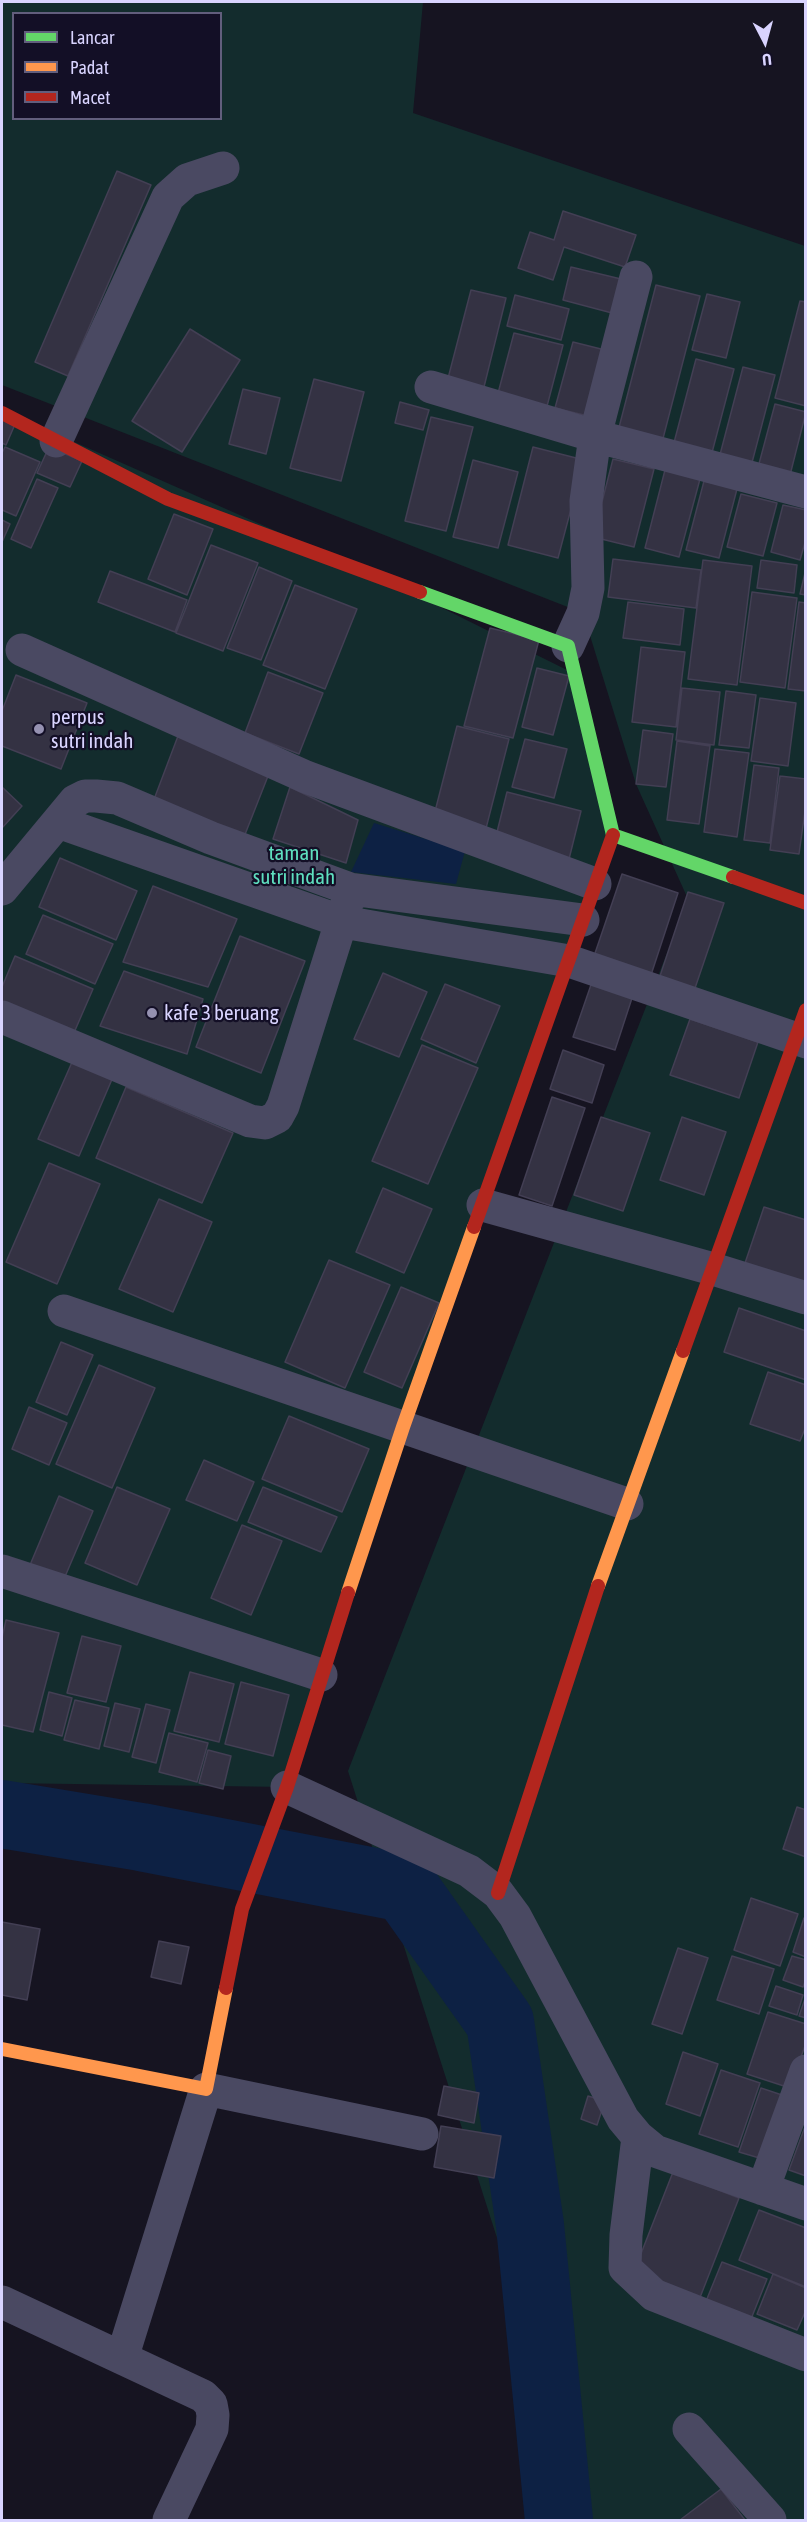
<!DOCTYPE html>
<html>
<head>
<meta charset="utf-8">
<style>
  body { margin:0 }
  #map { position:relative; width:807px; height:2522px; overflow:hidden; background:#161421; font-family:"Asap Condensed",sans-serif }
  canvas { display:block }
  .frame { position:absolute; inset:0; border:3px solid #d9d4ff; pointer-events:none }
  .legend { position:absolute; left:12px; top:12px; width:210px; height:108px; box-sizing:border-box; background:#130f26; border:2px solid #625e7d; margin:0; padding:8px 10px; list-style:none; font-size:18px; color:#d9d4ff }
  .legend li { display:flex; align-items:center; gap:12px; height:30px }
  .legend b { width:30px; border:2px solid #625e7d }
  .north { position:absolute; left:735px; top:12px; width:60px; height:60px; -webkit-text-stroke:4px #130f26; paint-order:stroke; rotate:174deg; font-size:16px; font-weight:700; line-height:24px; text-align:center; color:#d9d4ff }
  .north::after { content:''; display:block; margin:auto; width:21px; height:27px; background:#d9d4ff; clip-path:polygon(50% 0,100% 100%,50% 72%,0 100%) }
</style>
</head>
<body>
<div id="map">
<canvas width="807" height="2522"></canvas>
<div class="frame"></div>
<ul class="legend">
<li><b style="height:8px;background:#63d668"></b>Lancar</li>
<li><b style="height:8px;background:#ff974d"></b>Padat</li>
<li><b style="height:8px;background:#b3261e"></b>Macet</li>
</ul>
<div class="north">U</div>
</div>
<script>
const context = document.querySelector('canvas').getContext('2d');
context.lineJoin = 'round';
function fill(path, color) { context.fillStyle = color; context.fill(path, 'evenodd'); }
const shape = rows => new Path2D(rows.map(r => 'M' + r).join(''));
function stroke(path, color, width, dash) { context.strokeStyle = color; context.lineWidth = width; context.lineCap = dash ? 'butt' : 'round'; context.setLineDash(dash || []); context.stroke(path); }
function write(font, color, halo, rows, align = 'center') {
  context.font = font + ' "Asap Condensed",sans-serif'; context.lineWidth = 4.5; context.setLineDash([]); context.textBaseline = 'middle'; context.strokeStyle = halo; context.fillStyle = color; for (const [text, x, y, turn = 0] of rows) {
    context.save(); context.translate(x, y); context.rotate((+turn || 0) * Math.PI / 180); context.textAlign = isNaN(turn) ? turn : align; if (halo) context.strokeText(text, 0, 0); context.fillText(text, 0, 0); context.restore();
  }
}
fill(shape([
  [2,2,423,2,413,113,805,246,805,2520,587,2520,348,1771,688,899,636,784,583,613,2,385],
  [14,14,220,14,220,118,14,118],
  [2,410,380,577,575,674,613,835,287,1787,2,1783]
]), '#132c2d');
fill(shape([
  [374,823,465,851,456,884,351,872]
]), '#0d2144');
stroke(shape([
  [2,1814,141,1837,405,1888,500,2022,530,2225,559,2520]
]), '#0d2144', 68);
const building = shape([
  [117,171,151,185,68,376,35,362,117,171],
  [563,211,636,235,625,267,564,247,553,280,518,268,530,232,554,240,563,211],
  [571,267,621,279,612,313,563,300,571,267],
  [656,285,700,296,660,450,616,439,656,285],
  [471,290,506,298,482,395,446,386,471,290],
  [707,294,740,302,726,358,692,350,707,294],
  [515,295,569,309,561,340,507,326,515,295],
  [800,301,806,302,806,406,775,398,800,301],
  [190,329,240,360,182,452,132,421,190,329],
  [514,333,563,345,546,410,497,397,514,333],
  [573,342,609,351,592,417,555,408,573,342],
  [696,359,734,369,709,464,671,454,696,359],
  [743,367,775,375,749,474,717,466,743,367],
  [314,379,364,392,341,481,290,468,314,379],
  [243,389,280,398,266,454,229,444,243,389],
  [400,402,429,410,423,430,395,423,400,402],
  [775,404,806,412,788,483,756,475,775,404],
  [2,415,16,422,6,445,2,443,2,415],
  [431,417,473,427,446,531,405,521,431,417],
  [5,447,40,462,16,516,2,510,2,453,5,447],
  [49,447,82,461,70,487,37,473,49,447],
  [533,447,584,460,558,558,508,545,533,447],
  [613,459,654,469,634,547,593,537,613,459],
  [473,460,518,472,498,548,453,537,473,460],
  [665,470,700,479,679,557,645,548,665,470],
  [37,479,58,488,31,548,11,539,37,479],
  [704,481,737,489,719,558,686,550,704,481],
  [741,494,777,503,763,556,727,547,741,494],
  [783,505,806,510,806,539,800,560,771,552,783,505],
  [174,514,213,529,187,595,148,579,174,514],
  [2,520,10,524,2,542,2,520],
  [211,545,258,563,223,651,176,633,211,545],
  [613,559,701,570,696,608,608,597,613,559],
  [703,560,752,566,737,685,688,679,703,560],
  [761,560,797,565,794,593,757,588,761,560],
  [259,567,292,581,261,660,227,648,259,567],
  [110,571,187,600,175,632,98,602,110,571],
  [805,573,806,573,806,595,800,594,805,573],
  [295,585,357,609,325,689,263,665,295,585],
  [752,592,797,598,785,688,740,682,752,592],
  [628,602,684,609,680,645,623,638,628,602],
  [799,602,806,603,806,691,788,689,799,602],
  [490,628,539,640,513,738,464,726,490,628],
  [641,647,685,652,676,727,632,722,641,647],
  [537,668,569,676,553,735,522,727,537,668],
  [268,672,323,693,299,754,245,733,268,672],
  [16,675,87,703,61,769,2,746,2,711,16,675],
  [682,688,720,692,714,745,676,740,682,688],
  [726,691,756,695,749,748,719,745,726,691],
  [760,698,796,703,788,766,751,761,760,698],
  [457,726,509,739,484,836,432,823,457,726],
  [643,730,673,734,666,787,636,784,643,730],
  [178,736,270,771,244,837,153,802,178,736],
  [525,739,567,749,554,798,512,787,525,739],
  [677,741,710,746,699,824,667,820,677,741],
  [715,749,749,753,737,837,704,832,715,749],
  [754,765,779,768,770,843,744,840,754,765],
  [780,776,806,779,806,804,799,854,770,850,780,776],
  [2,787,22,806,2,828,2,787],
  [290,787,358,820,346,863,273,839,290,787],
  [507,792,581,811,568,863,494,844,507,792],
  [60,858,137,891,116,940,39,907,60,858],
  [622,874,678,893,649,981,592,962,622,874],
  [153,886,237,919,208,987,123,962,153,886],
  [688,892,724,903,693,994,658,982,688,892],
  [43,915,113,944,95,984,26,954,43,915],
  [240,936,305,961,261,1073,196,1047,240,936],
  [15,956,93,989,73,1035,2,1004,2,987,15,956],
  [124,971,203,999,187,1054,100,1026,124,971],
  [383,973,427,992,399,1057,354,1039,383,973],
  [593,979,634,992,615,1050,573,1037,593,979],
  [445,984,500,1006,476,1063,421,1039,445,984],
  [690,1019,758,1042,739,1098,670,1075,690,1019],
  [422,1045,478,1068,428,1184,372,1161,422,1045],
  [563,1050,604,1065,592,1103,550,1089,563,1050],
  [73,1060,113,1077,79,1156,38,1139,73,1060],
  [126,1087,233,1133,202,1203,96,1158,126,1087],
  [552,1097,585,1108,552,1206,519,1195,552,1097],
  [601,1117,650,1133,623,1211,574,1195,601,1117],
  [682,1117,726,1132,704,1195,660,1180,682,1117],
  [49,1163,100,1184,57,1284,6,1262,49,1163],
  [383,1188,432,1209,404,1273,356,1252,383,1188],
  [159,1199,212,1222,173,1312,119,1289,159,1199],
  [764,1207,806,1220,806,1290,743,1269,764,1207],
  [329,1260,390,1285,345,1388,285,1362,329,1260],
  [401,1287,439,1303,402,1388,364,1372,401,1287],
  [739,1308,806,1331,806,1380,724,1352,739,1308],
  [61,1342,93,1355,67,1415,36,1402,61,1342],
  [99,1365,155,1388,112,1488,56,1464,99,1365],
  [768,1372,806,1385,806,1426,800,1441,750,1424,768,1372],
  [29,1407,67,1423,49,1465,12,1449,29,1407],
  [289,1416,369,1449,342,1512,262,1479,289,1416],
  [204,1460,254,1482,237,1521,186,1500,204,1460],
  [117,1487,170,1509,137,1585,85,1563,117,1487],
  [263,1487,337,1517,321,1552,248,1522,263,1487],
  [59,1496,93,1511,64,1579,30,1565,59,1496],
  [242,1525,282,1541,251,1615,211,1598,242,1525],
  [6,1620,59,1633,33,1732,2,1725,2,1638,6,1620],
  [82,1636,121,1646,106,1702,67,1693,82,1636],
  [190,1672,234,1684,219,1742,174,1731,190,1672],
  [241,1682,289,1695,273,1756,225,1744,241,1682],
  [49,1692,72,1698,62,1736,40,1730,49,1692],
  [75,1700,109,1708,99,1749,64,1740,75,1700],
  [115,1703,140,1709,129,1752,104,1746,115,1703],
  [146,1704,170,1710,156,1763,132,1757,146,1704],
  [169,1733,208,1743,197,1782,159,1772,169,1733],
  [208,1750,231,1756,223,1789,199,1783,208,1750],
  [797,1807,806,1810,806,1857,783,1849,797,1807],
  [751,1898,798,1914,780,1966,734,1950,751,1898],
  [804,1918,806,1918,806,1957,793,1952,804,1918],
  [2,1922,40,1929,27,2000,2,1995,2,1922],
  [159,1941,189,1947,181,1984,151,1977,159,1941],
  [678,1948,708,1958,682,2034,652,2024,678,1948],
  [732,1956,774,1969,759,2014,717,2000,732,1956],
  [792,1956,806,1960,806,1979,803,1987,783,1980,792,1956],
  [776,1986,803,1995,797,2015,769,2006,776,1986],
  [806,1996,806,2018,799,2016,806,1996],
  [768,2012,806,2024,806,2043,790,2088,747,2074,768,2012],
  [683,2052,718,2064,700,2116,666,2104,683,2052],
  [721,2070,760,2083,738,2147,699,2134,721,2070],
  [444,2086,479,2093,474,2123,438,2115,444,2086],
  [761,2088,788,2097,766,2160,739,2152,761,2088],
  [588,2096,605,2101,597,2125,581,2119,588,2096],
  [806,2124,806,2176,789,2170,806,2124],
  [441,2126,501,2136,494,2178,434,2167,441,2126],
  [673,2172,739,2198,699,2300,633,2274,673,2172],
  [759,2210,806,2228,806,2287,739,2260,759,2210],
  [722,2262,767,2279,747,2329,702,2311,722,2262],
  [773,2274,806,2288,806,2310,797,2330,757,2314,773,2274],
  [721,2489,745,2520,680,2520,721,2489]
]);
fill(building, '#343243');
stroke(building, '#433f54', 1.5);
stroke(shape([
  [431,387,595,436,806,492],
  [56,441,168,197,187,180,223,168],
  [568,646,583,613,588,588,586,501,595,436,636,277],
  [22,650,306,777,595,884],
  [58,822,343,922,569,961,806,1042],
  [2,889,75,801,85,796,96,796,117,798,211,838,350,889,583,920],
  [2,1017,250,1121,265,1123,277,1117,283,1106,348,900],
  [483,1205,713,1269,806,1298],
  [64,1311,627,1504],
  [2,1571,321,1675],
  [287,1787,469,1871,498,1893,515,1916,623,2119,638,2137,655,2151,806,2204],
  [638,2137,626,2235,625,2268,654,2295,806,2355],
  [763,2189,806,2071],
  [2,2302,203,2396,211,2404,213,2415,212,2429,169,2520],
  [122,2358,206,2089,422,2134],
  [689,2429,770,2520]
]), '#4a4962', 33);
stroke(shape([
  [420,592,568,646,613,835,733,877]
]), '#63d668', 14);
stroke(shape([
  [598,1586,683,1351],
  [348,1593,403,1427,474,1227],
  [2,2049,206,2089,226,1988]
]), '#ff974d', 14);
stroke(shape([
  [2,413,168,499,420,592],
  [733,877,806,903],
  [474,1227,613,835],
  [683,1351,806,1010],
  [498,1893,598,1586],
  [226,1988,242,1909,287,1787,348,1593]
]), '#b3261e', 14);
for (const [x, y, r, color] of [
  [39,729,6,"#9591b1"],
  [152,1013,6,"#9591b1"]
]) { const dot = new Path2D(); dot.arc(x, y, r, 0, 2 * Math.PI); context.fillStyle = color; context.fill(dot); stroke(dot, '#130f26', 2); }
write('21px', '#d9d4ff', '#130f26', [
  ["perpus",51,717],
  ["sutri indah",51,741],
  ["kafe 3 beruang",164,1013]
], 'left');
write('21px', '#5fe0c0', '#130f26', [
  ["taman",294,853],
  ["sutri indah",294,877]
]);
</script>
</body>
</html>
